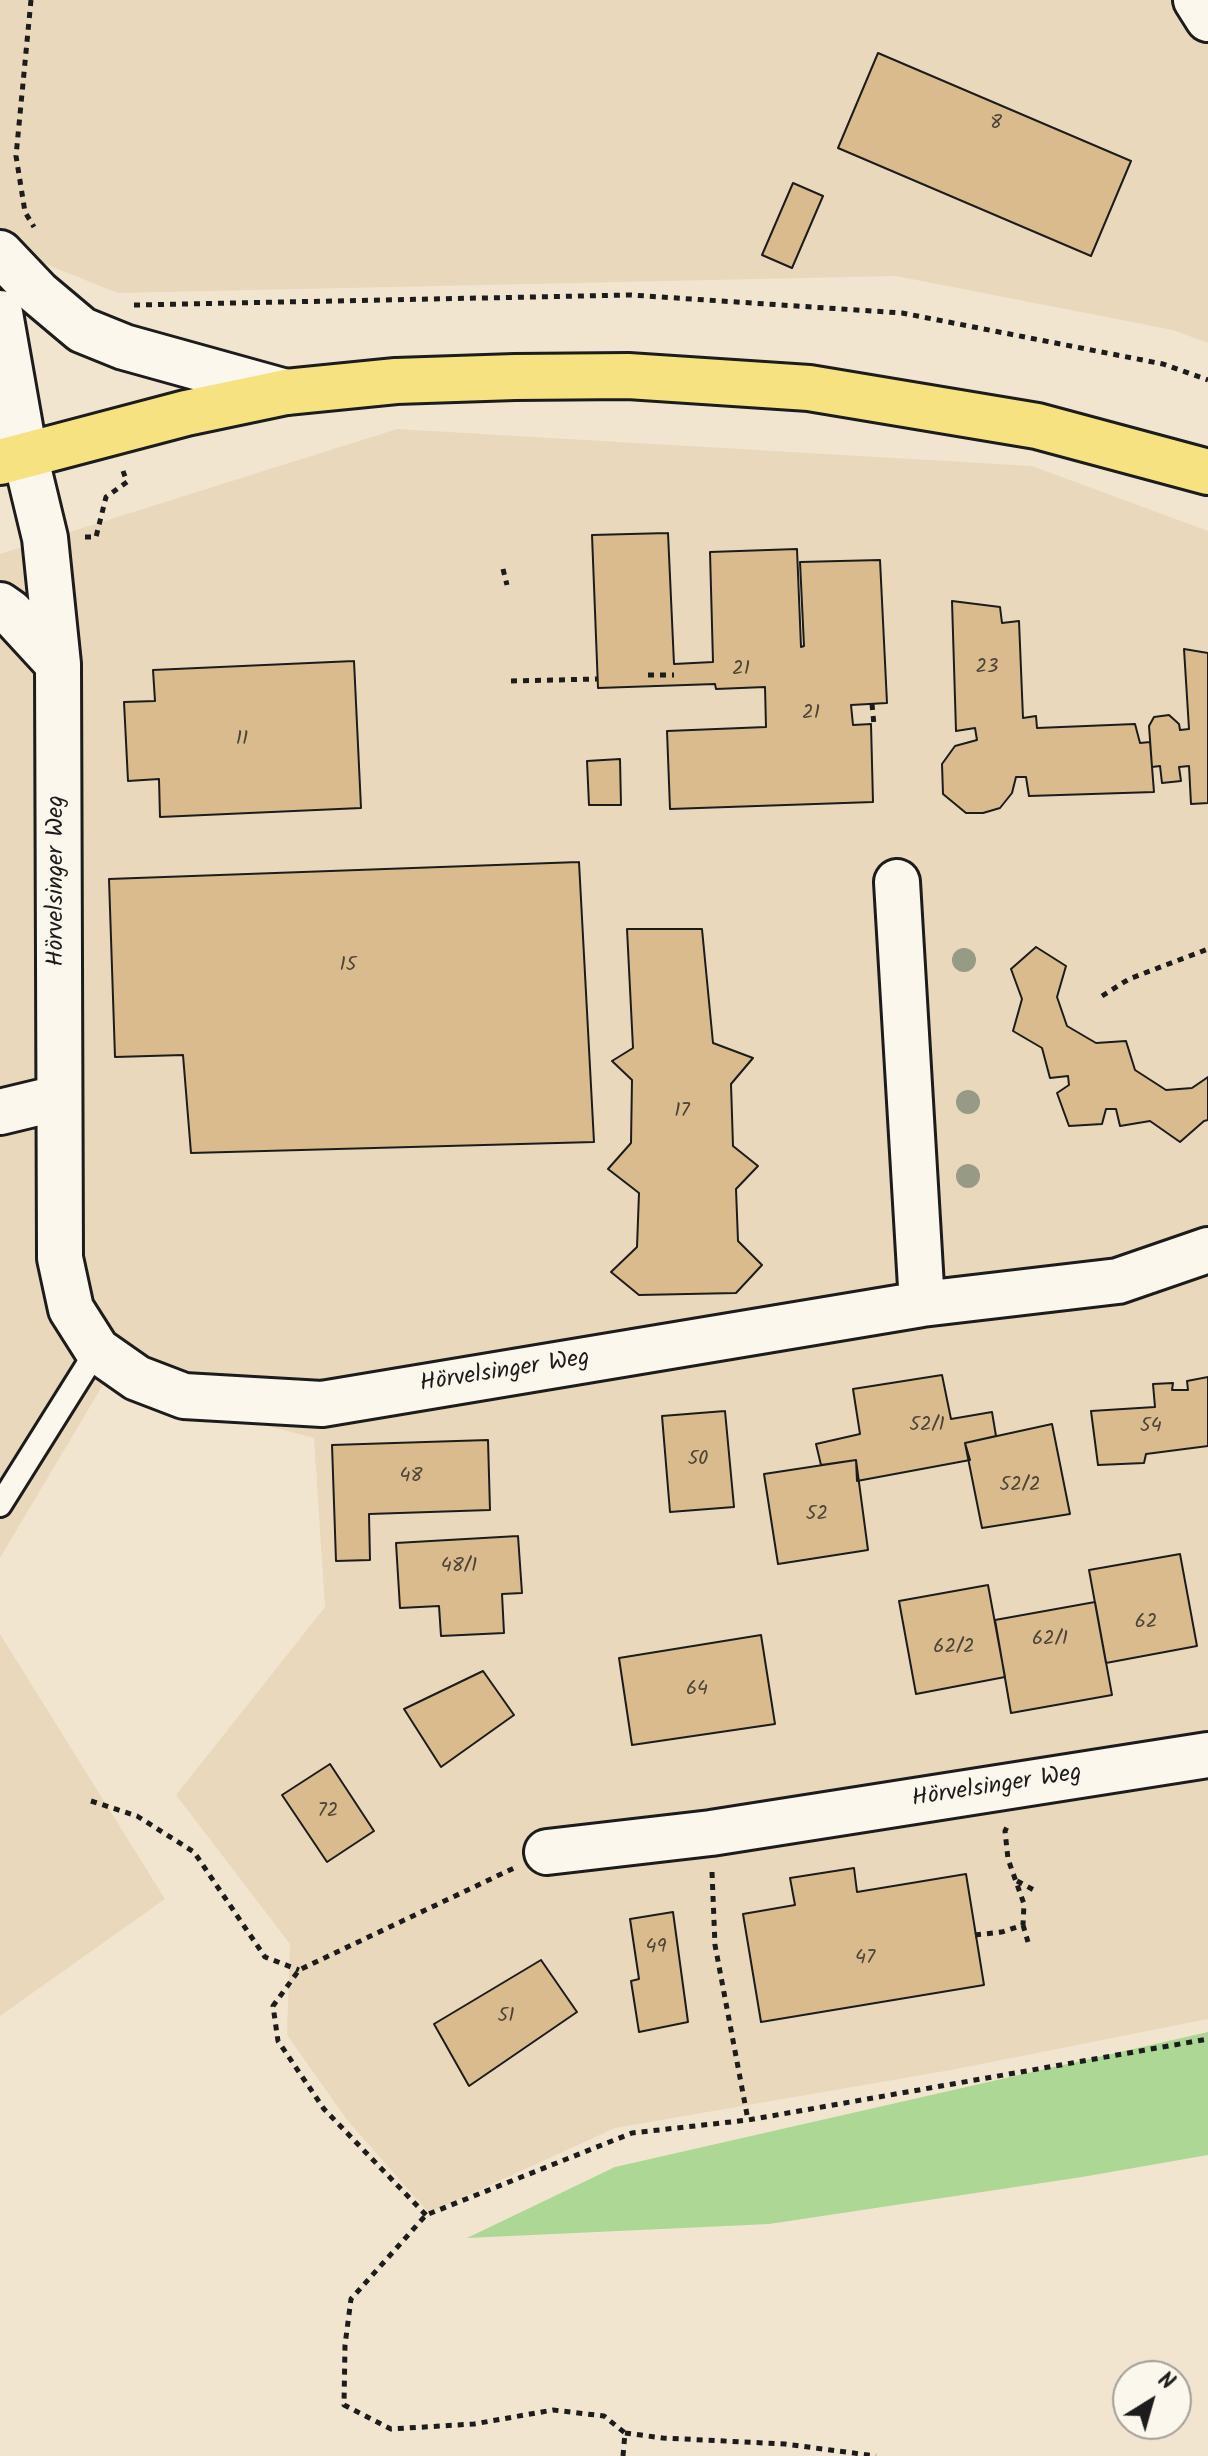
<!DOCTYPE html>
<html>
<head>
<meta charset="utf-8">
<style>
  body { margin:0 }
  #map { position:relative; width:1208px; height:2456px; overflow:hidden; background:#f1e5d0; font-family:Kalam,sans-serif }
  canvas { display:block }
  .north { position:absolute; left:1112px; top:2360px; width:80px; height:80px; box-sizing:border-box; background:#fbf7ec; border:2px solid #a29f99; border-radius:50%; rotate:37deg; font-size:22px; font-weight:700; line-height:32px; text-align:center; color:#1c1c1c }
  .north::after { content:''; display:block; margin:auto; width:28px; height:36px; background:#1c1c1c; clip-path:polygon(50% 0,100% 100%,50% 72%,0 100%) }
</style>
</head>
<body>
<div id="map">
<canvas width="1208" height="2456"></canvas>
<div class="north">N</div>
</div>
<script>
const context = document.querySelector('canvas').getContext('2d');
context.lineJoin = 'round';
function fill(path, color) { context.fillStyle = color; context.fill(path, 'evenodd'); }
const shape = rows => new Path2D(rows.map(r => 'M' + r).join(''));
function stroke(path, color, width, dash) { context.strokeStyle = color; context.lineWidth = width; context.lineCap = dash ? 'butt' : 'round'; context.setLineDash(dash || []); context.stroke(path); }
function write(font, color, halo, rows, align = 'center') {
  context.font = font + ' Kalam,sans-serif'; context.lineWidth = 8; context.setLineDash([]); context.textBaseline = 'middle'; context.strokeStyle = halo; context.fillStyle = color; for (const [text, x, y, turn = 0] of rows) {
    context.save(); context.translate(x, y); context.rotate((+turn || 0) * Math.PI / 180); context.textAlign = isNaN(turn) ? turn : align; if (halo) context.strokeText(text, 0, 0); context.fillText(text, 0, 0); context.restore();
  }
}
fill(shape([
  [0,0,1208,0,1208,343,1173,330,896,276,118,293,0,246],
  [397,429,1032,466,1208,531,1208,2019,951,2070,615,2128,429,2213,347,2120,287,2035,290,1944,176,1795,325,1607,314,1438,104,1383,0,1558,0,554],
  [0,1634,165,1899,0,2016]
]), '#ead8bc');
fill(shape([
  [1208,2032,1208,2155,1082,2177,769,2224,467,2238,615,2167]
]), '#acd795');
const building = shape([
  [878,53,1131,161,1091,256,838,148,878,53],
  [793,183,823,196,792,268,762,255,793,183],
  [668,533,674,664,713,662,710,552,797,549,801,647,804,646,800,562,880,560,887,703,851,705,853,725,871,724,873,802,670,809,667,731,766,727,765,687,716,689,715,684,598,688,592,535,668,533],
  [952,601,1000,607,1002,623,1019,621,1023,718,1036,716,1037,728,1135,724,1140,743,1150,742,1154,792,1029,796,1026,777,1016,777,1012,793,1000,808,983,813,966,813,943,794,942,764,955,746,977,740,975,728,956,731,952,601],
  [1184,649,1208,653,1208,803,1191,804,1189,766,1179,767,1181,781,1162,783,1160,766,1152,767,1149,726,1154,717,1169,715,1179,724,1180,730,1189,729,1184,649],
  [354,661,361,808,160,817,159,779,128,781,124,702,155,701,153,670,354,661],
  [620,759,621,805,589,805,587,761,620,759],
  [579,862,594,1142,191,1153,183,1055,115,1057,109,879,579,862],
  [627,929,702,929,713,1043,753,1058,731,1084,733,1146,758,1166,736,1189,738,1241,762,1265,736,1293,639,1295,611,1272,637,1247,639,1193,608,1169,631,1143,632,1080,612,1061,633,1048,627,929],
  [1036,947,1066,966,1057,997,1067,1026,1096,1043,1126,1041,1135,1070,1166,1090,1192,1088,1208,1077,1208,1120,1204,1121,1180,1142,1150,1121,1120,1126,1116,1109,1106,1109,1102,1124,1069,1126,1057,1093,1069,1085,1068,1076,1050,1078,1042,1048,1013,1031,1022,999,1011,969,1036,947],
  [942,1375,951,1419,992,1412,996,1436,965,1443,970,1460,857,1481,856,1460,821,1465,816,1444,860,1434,853,1389,942,1375],
  [1208,1377,1208,1446,1146,1454,1144,1463,1098,1465,1091,1411,1155,1407,1153,1384,1173,1383,1172,1390,1188,1390,1187,1381,1208,1377],
  [725,1411,734,1507,670,1512,662,1416,725,1411],
  [1052,1424,1070,1514,982,1528,965,1443,1052,1424],
  [488,1440,490,1510,369,1514,370,1560,336,1561,332,1445,488,1440],
  [856,1460,868,1550,778,1564,764,1474,856,1460],
  [518,1536,522,1593,502,1594,504,1633,441,1636,439,1606,400,1608,396,1543,518,1536],
  [1180,1554,1197,1646,1106,1663,1089,1570,1180,1554],
  [988,1585,1005,1677,916,1694,899,1601,988,1585],
  [1095,1602,1112,1695,1011,1713,995,1620,1095,1602],
  [761,1635,775,1724,632,1745,619,1658,761,1635],
  [483,1671,514,1715,441,1767,404,1709,483,1671],
  [330,1764,374,1831,327,1862,282,1795,330,1764],
  [854,1868,857,1892,966,1874,984,1985,761,2022,743,1914,795,1905,790,1878,854,1868],
  [673,1912,688,2022,639,2032,631,1981,639,1979,630,1919,673,1912],
  [541,1960,577,2012,469,2086,434,2024,541,1960]
]);
fill(building, '#dabb8d');
stroke(building, '#1c1c1c', 2);
const service = shape([
  [0,1505,97,1350]
]);
const minor = shape([
  [1196,0,1208,19],
  [25,455,45,538,58,664,60,1258,71,1309,97,1350,137,1378,184,1396,322,1404,922,1304,1118,1281,1208,1250],
  [0,605,10,612,58,664],
  [897,882,922,1304],
  [0,1112,58,1098],
  [547,1852,711,1833,1208,1755]
]);
const tertiary = shape([
  [0,253,38,293,82,330,124,347,286,392],
  [0,313,25,455]
]);
const primary = shape([
  [0,462,186,413,286,392,396,381,515,377,628,376,809,388,1037,426,1208,472]
]);
stroke(service, '#1c1c1c', 28);
stroke(minor, '#1c1c1c', 50);
stroke(tertiary, '#1c1c1c', 50);
stroke(primary, '#1c1c1c', 50);
stroke(shape([
  [31,0,16,156,25,212,34,227],
  [134,305,631,295,902,313,1163,364,1208,380],
  [85,537,96,537,106,497,127,482,123,471],
  [503,569,507,585],
  [648,675,674,675],
  [511,681,598,679],
  [872,704,874,725],
  [1102,996,1129,979,1208,949],
  [91,1801,137,1816,194,1852,265,1957,299,1970],
  [712,1872,715,1945,748,2120],
  [1017,1881,1034,1890],
  [1023,1925,1028,1942],
  [975,1935,1002,1932,1023,1925,1024,1904,1008,1859,1005,1831,1007,1827],
  [426,2215,324,2109,278,2041,273,2006,299,1970,514,1868],
  [625,2433,663,2438,785,2444,876,2456],
  [623,2456,625,2433,604,2416,553,2410,474,2424,391,2429,344,2405,345,2345,351,2299,426,2215,632,2133,748,2120,1208,2039]
]), '#1c1c1c', 5, [6, 6]);
stroke(service, '#fbf7ec', 22);
stroke(minor, '#fbf7ec', 44);
stroke(tertiary, '#fbf7ec', 44);
stroke(primary, '#f6e281', 44);
context.fillStyle = '#979a84';
for (const [x, y] of [
  [964,960],
  [968,1102],
  [968,1176]
]) { context.beginPath(); context.arc(x, y, 12, 0, 2 * Math.PI); context.fill(); }
write('20px', '#4c4438', null, [
  ["8",996,125],
  ["23",987,669],
  ["21",741,671],
  ["21",811,715],
  ["11",242,741],
  ["15",348,967],
  ["17",682,1113],
  ["52/1",927,1427],
  ["54",1151,1428],
  ["50",698,1461],
  ["48",411,1478],
  ["52/2",1020,1487],
  ["52",817,1516],
  ["48/1",459,1568],
  ["62",1146,1624],
  ["62/1",1050,1641],
  ["62/2",954,1649],
  ["64",697,1691],
  ["72",328,1813],
  ["49",656,1949],
  ["47",865,1960],
  ["51",506,2018]
]);
write('24px', '#1c1c1c', '#fbf7ec', [
  ["Hörvelsinger Weg",58,881,-90],
  ["Hörvelsinger Weg",505,1373,-9],
  ["Hörvelsinger Weg",997,1788,-9]
]);
</script>
</body>
</html>
